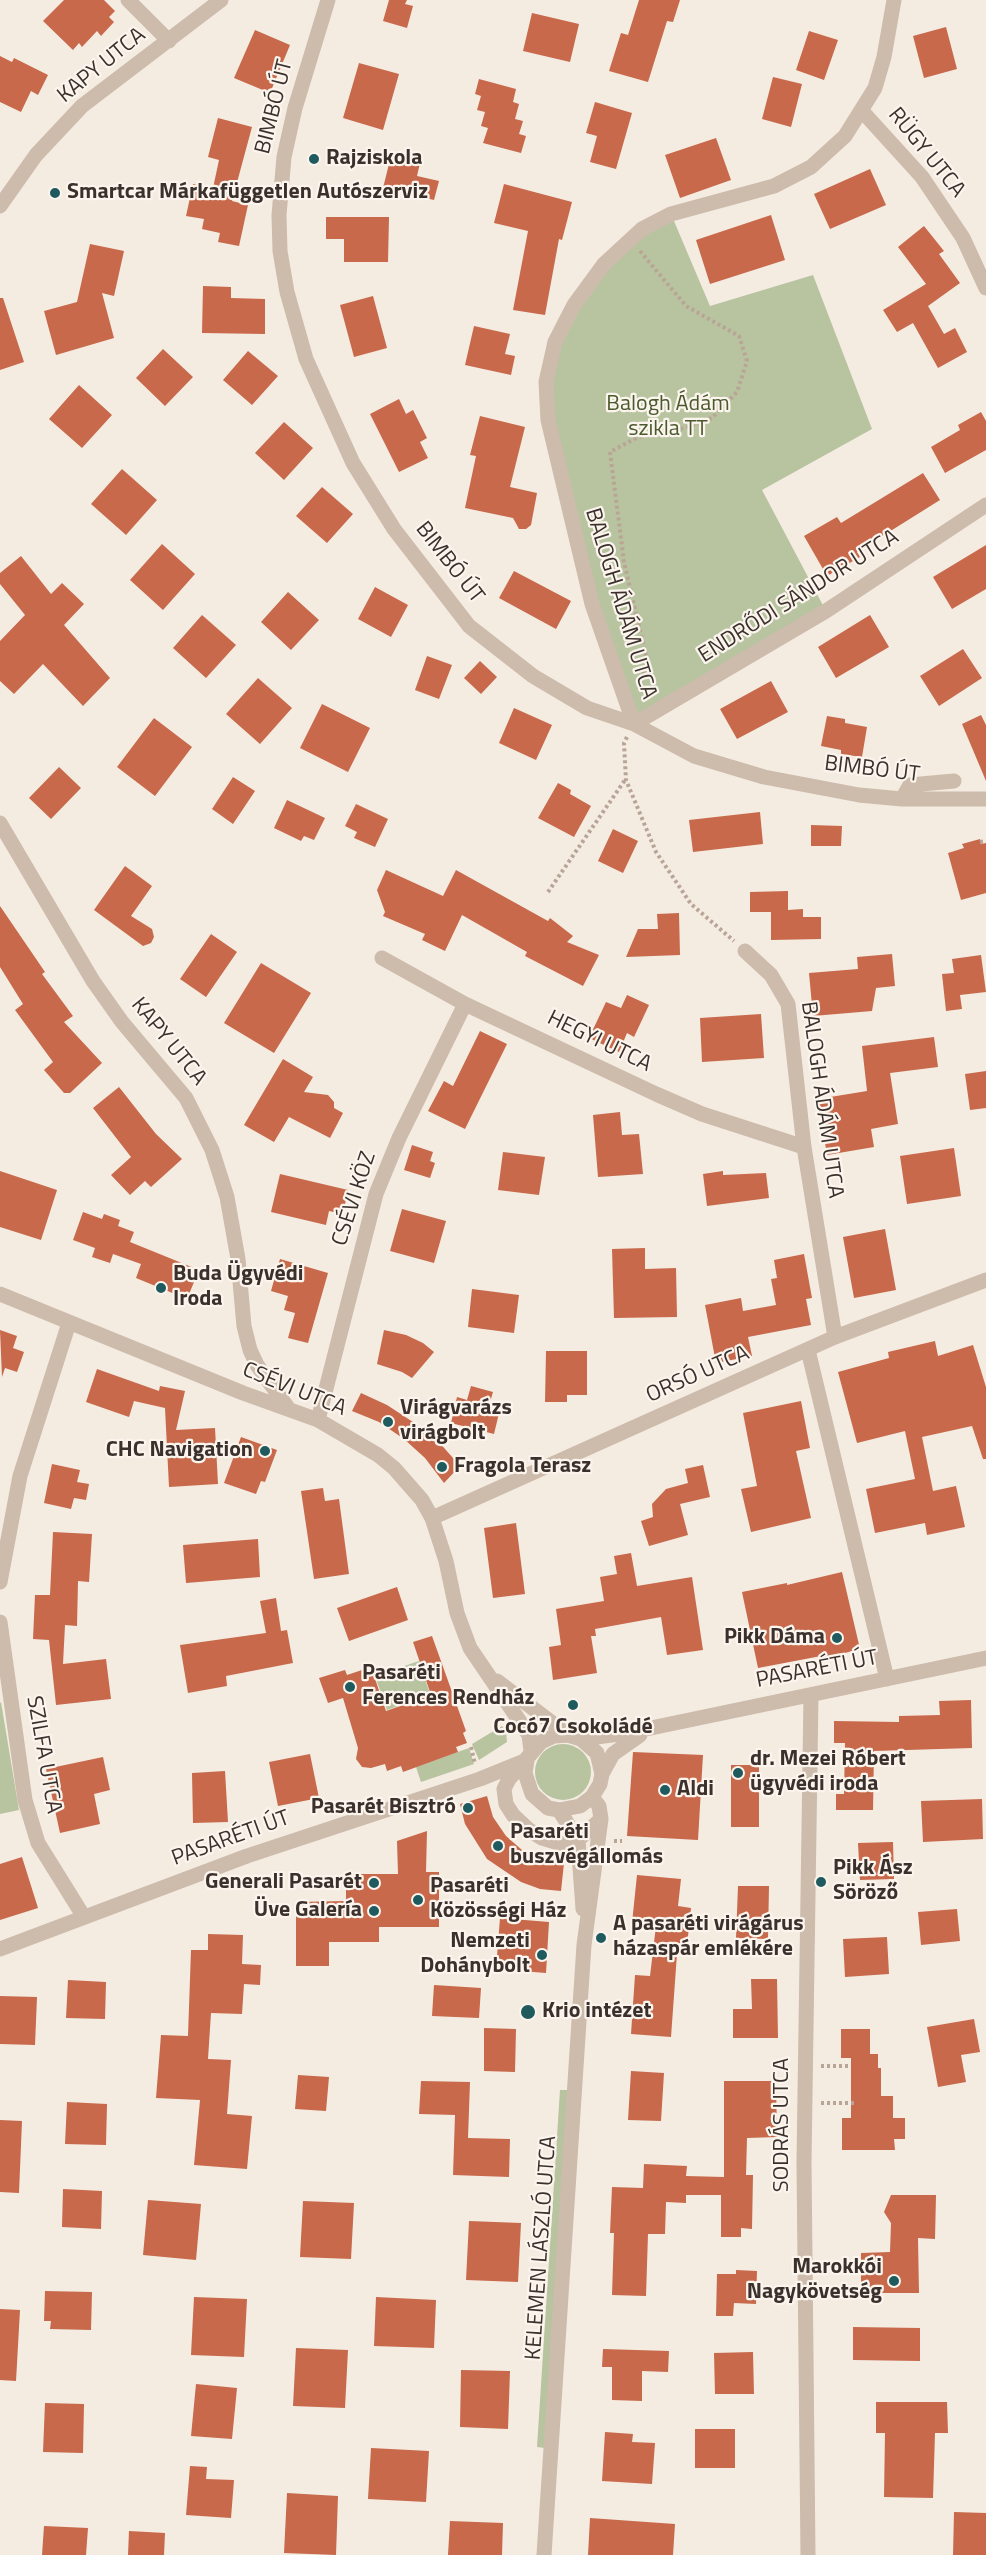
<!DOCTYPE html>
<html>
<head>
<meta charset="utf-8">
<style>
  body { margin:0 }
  canvas { display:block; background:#f4ebe1 }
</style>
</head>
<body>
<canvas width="986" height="2555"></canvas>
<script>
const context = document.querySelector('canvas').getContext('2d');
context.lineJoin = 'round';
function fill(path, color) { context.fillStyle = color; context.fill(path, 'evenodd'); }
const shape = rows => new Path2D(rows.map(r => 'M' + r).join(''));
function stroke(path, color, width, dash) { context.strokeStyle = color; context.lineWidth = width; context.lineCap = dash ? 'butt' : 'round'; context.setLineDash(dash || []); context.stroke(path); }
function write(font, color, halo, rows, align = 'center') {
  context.font = font + ' "Titillium Web",sans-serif'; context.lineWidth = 4.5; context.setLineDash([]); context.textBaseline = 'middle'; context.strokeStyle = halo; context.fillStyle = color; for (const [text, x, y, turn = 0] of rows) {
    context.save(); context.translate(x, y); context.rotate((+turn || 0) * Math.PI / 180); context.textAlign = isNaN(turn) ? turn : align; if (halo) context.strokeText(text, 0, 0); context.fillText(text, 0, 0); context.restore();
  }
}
fill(shape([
  [671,214,710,306,813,275,872,429,762,490,826,611,634,724,592,604,548,420,555,342,604,264],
  [419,1661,430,1694,387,1710,375,1676],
  [1,1702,19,1810,0,1814,0,1703],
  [502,1726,506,1731,507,1742,479,1760,472,1744],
  '535 1772a28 28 0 1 1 56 0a28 28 0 1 1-56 0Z',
  [469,1748,474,1764,421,1782,416,1767],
  [560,2090,568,2090,545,2448,537,2447]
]), '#b8c4a0');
fill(shape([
  [64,0,104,0,115,11,109,17,114,22,101,36,97,31,82,47,79,43,73,50,43,21],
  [389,0,407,0,405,4,413,6,407,28,383,21],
  [639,0,680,0,673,22,667,21,648,82,609,71,621,33,628,35],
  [532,13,579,24,570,62,523,51],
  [946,27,957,69,924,78,913,36],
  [255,30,290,45,270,93,234,78],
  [809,31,838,40,824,80,796,70],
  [0,56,12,62,14,58,48,75,38,95,31,91,21,112,0,102],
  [359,63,399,74,383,130,343,118],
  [773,77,802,84,791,127,762,119],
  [479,79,516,89,513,102,519,104,515,119,523,121,519,134,526,136,521,153,483,143,488,128,481,126,485,112,477,110,481,96,475,94],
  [595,102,632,113,616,169,590,162,597,136,586,133],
  [218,118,252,127,232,201,248,205,239,246,218,242,220,233,202,229,204,219,186,216,193,184,213,188,219,160,208,157],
  [716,138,731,180,680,198,665,155],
  [392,152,421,159,417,176,439,181,434,200,383,188],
  [870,169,886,205,830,229,814,194],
  [504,184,572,202,562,240,559,239,545,315,513,310,528,231,494,223],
  [771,215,785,260,710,284,696,240],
  [326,217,389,217,388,262,344,262,344,239,326,239],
  [924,226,944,251,939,254,960,283,928,306,944,334,955,328,967,352,938,368,913,323,897,332,883,310,926,284,898,247],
  [90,244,124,251,114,296,102,293,114,338,56,355,44,311,77,302],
  [203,286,231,287,231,298,265,299,265,334,202,333],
  [373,296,387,348,354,357,340,305],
  [0,298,3,298,24,362,0,370],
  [474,326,510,334,505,354,515,356,511,375,465,365],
  [163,349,193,377,165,406,136,378],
  [248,351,278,376,252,405,223,380],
  [79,385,112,415,82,448,49,419],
  [399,399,406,414,413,410,427,438,420,442,428,458,399,472,370,414],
  [981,412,986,421,986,450,945,473,931,447,960,430,958,425],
  [480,416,525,427,510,487,537,493,531,525,526,529,519,529,513,518,465,508,476,456,470,455],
  [284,422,313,448,284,480,255,453],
  [122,469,157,500,126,535,91,504],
  [923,473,940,500,857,552,860,557,827,576,804,536,837,517,841,523],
  [322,487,353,514,327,543,296,516],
  [162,544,195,574,163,610,130,580],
  [986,545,986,589,952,609,933,577],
  [21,556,51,594,62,583,84,604,64,625,110,678,83,706,43,664,14,694,0,681,0,641,25,615,0,584,0,573],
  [514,571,571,601,556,629,499,598],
  [375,587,408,605,391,637,358,619],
  [288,592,319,620,291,650,261,622],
  [202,615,236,645,206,678,173,648],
  [870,615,889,647,836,678,818,647],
  [963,649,982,678,939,706,920,676],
  [427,656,452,665,439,699,415,690],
  [480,661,497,677,481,694,464,678],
  [258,678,292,708,260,744,226,714],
  [771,681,788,712,737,739,720,709],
  [322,704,370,728,348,772,300,748],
  [514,708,552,725,536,760,499,743],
  [981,715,986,725,986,781,962,724],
  [827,716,845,719,845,723,867,727,862,757,841,754,841,750,821,746],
  [154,718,192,747,155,796,117,767],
  [59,767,81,788,51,819,29,798],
  [233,777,255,791,233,824,212,809],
  [558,783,571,790,570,794,591,806,574,837,538,818],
  [287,800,325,818,314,840,304,836,301,841,274,828],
  [356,804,388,819,375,847,354,838,357,832,345,826],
  [760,812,763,844,693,852,689,820],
  [811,825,842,826,841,846,811,846],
  [613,829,638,841,623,873,598,861],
  [980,839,981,844,986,843,986,893,961,900,948,853,964,848,962,844],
  [125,866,152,886,131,916,152,929,154,937,151,943,143,946,94,910],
  [386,870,443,896,456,870,548,921,550,918,573,936,567,942,599,955,583,986,525,956,527,952,462,915,445,951,422,940,425,934,383,916,385,912,377,890],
  [788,891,788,910,803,909,803,917,821,917,821,939,771,940,771,912,750,912,750,892],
  [0,906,45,972,42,974,73,1016,64,1022,102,1063,70,1093,64,1093,44,1070,53,1062,15,1010,23,1004,0,967],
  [679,913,680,955,626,957,638,929,658,929,657,914],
  [211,934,237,952,206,997,180,979],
  [892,954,895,986,876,988,872,1011,813,1016,809,973,858,969,857,957],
  [981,955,986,992,960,995,962,1009,946,1011,942,974,954,973,952,959],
  [261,963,311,993,274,1053,224,1023],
  [627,995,649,1005,634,1037,627,1033,619,1052,589,1038,606,1002,621,1008],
  [761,1014,764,1058,702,1062,700,1018],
  [480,1031,507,1044,465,1129,428,1111,444,1081,453,1086],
  [934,1037,938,1067,890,1073,898,1124,871,1129,874,1147,827,1155,818,1099,867,1091,862,1046],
  [283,1059,313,1077,304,1092,328,1095,334,1102,334,1108,343,1113,330,1138,289,1117,274,1142,244,1125],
  [986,1071,986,1108,970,1110,965,1074],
  [119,1087,156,1134,182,1159,151,1187,145,1181,130,1195,111,1175,131,1157,93,1108],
  [620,1112,622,1135,639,1134,643,1174,598,1177,593,1115],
  [412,1145,433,1152,430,1161,435,1163,430,1178,404,1170],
  [954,1148,961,1196,907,1204,900,1156],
  [503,1152,545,1157,539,1195,498,1190],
  [0,1171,57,1190,41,1240,0,1227],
  [723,1171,723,1175,766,1173,769,1198,707,1206,703,1174],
  [280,1174,348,1190,343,1214,329,1211,326,1225,271,1212],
  [402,1209,446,1221,434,1263,390,1251],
  [83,1212,102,1219,104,1214,120,1220,118,1226,134,1232,130,1242,199,1270,187,1299,136,1278,141,1264,113,1254,110,1263,92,1257,95,1248,73,1240],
  [885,1229,896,1290,854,1298,843,1237],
  [645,1248,645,1269,676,1268,677,1317,614,1318,612,1249],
  [804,1254,812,1298,806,1299,811,1325,748,1337,752,1356,716,1363,705,1305,741,1298,743,1311,776,1305,771,1279,777,1278,774,1260],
  [280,1259,328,1273,308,1343,288,1338,295,1313,284,1310,288,1296,271,1291],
  [472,1289,519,1295,514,1333,468,1327],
  [0,1330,17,1336,13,1348,24,1352,17,1372,5,1368,2,1377],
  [384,1330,406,1335,423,1343,434,1352,412,1378,402,1372,377,1364],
  [935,1341,938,1356,973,1345,986,1387,986,1459,983,1459,972,1426,922,1437,933,1491,956,1486,965,1527,927,1535,925,1523,875,1533,866,1489,915,1479,905,1431,857,1443,838,1372,889,1358,888,1352],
  [546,1351,587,1351,587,1395,567,1395,567,1402,545,1402],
  [97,1369,159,1391,160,1386,185,1391,176,1430,215,1428,218,1484,169,1487,165,1408,134,1401,129,1417,86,1402],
  [471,1386,493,1392,490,1402,501,1405,494,1434,451,1423,457,1397,467,1400],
  [361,1393,387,1405,413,1422,438,1441,460,1466,444,1483,425,1458,404,1439,379,1422,352,1411],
  [801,1401,810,1448,796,1451,811,1518,751,1532,741,1489,757,1486,743,1413],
  [241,1437,277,1450,265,1482,261,1481,256,1494,224,1483],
  [52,1464,80,1470,77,1482,89,1484,86,1500,74,1498,71,1509,44,1503],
  [703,1465,710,1497,680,1504,688,1535,649,1546,641,1521,653,1517,652,1504,666,1489,688,1483,685,1469],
  [323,1488,325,1501,339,1499,349,1574,314,1579,301,1491],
  [516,1523,525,1594,493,1598,484,1528],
  [53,1532,92,1534,89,1582,78,1581,77,1626,65,1625,63,1664,106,1659,111,1699,56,1705,49,1640,33,1639,35,1595,50,1595],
  [258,1539,260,1577,186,1583,183,1545],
  [631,1553,637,1586,692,1577,703,1650,667,1655,661,1617,595,1629,596,1636,591,1636,597,1673,553,1680,549,1647,561,1645,556,1609,604,1601,600,1577,617,1574,614,1556],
  [842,1572,860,1649,822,1659,821,1656,758,1668,742,1592,787,1583,787,1585],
  [397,1587,408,1620,349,1641,337,1608],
  [276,1598,281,1631,287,1630,293,1663,226,1676,227,1686,188,1693,180,1645,266,1633,260,1601],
  [432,1636,466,1731,463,1733,467,1743,456,1747,458,1752,403,1772,401,1766,387,1771,385,1764,371,1768,362,1767,356,1759,358,1748,343,1698,328,1703,319,1678,345,1670,347,1675,371,1667,386,1711,431,1695,413,1642],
  [971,1700,972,1748,874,1751,873,1810,836,1810,836,1794,844,1794,845,1743,834,1743,834,1721,899,1722,899,1716,940,1715,939,1701],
  [633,1752,703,1755,698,1840,627,1836],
  [310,1754,319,1798,278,1806,269,1762],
  [103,1757,110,1790,94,1794,100,1824,60,1833,46,1769],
  [731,1765,759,1765,759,1827,731,1827],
  [225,1771,228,1822,193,1823,192,1773],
  [487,1796,493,1817,506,1836,522,1850,542,1860,564,1863,561,1891,540,1889,521,1882,487,1859,465,1824,460,1804],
  [982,1799,983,1839,923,1842,921,1801],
  [427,1831,426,1872,439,1872,439,1927,379,1927,379,1942,329,1942,329,1966,296,1966,296,1902,346,1901,346,1874,398,1874,397,1841],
  [893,1842,894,1879,860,1880,858,1843],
  [22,1857,38,1908,0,1920,0,1864],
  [637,1875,681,1879,678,1906,691,1908,686,1955,677,1954,671,2037,631,2034,635,1975,650,1976,656,1926,632,1923],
  [738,1886,769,1886,768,1939,736,1938],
  [957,1909,960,1941,921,1945,918,1912],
  [500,1918,549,1922,546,1973,496,1969],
  [208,1934,243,1935,242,1964,261,1965,260,1985,244,1984,242,2014,211,2013,208,2059,231,2060,227,2114,252,2116,247,2169,194,2165,200,2100,156,2098,161,2035,188,2036,191,1950,208,1950],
  [887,1937,889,1974,845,1977,843,1939],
  [751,1979,777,1979,778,2038,733,2038,733,2009,752,2009],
  [68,1980,106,1982,105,2019,66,2018],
  [434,1985,481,1988,479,2018,432,2016],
  [0,1996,37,1997,35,2045,0,2044],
  [974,2019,980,2052,961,2055,966,2082,938,2087,927,2027],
  [484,2028,516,2029,515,2072,484,2071],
  [841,2029,870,2029,870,2054,878,2054,878,2068,881,2068,881,2096,893,2096,893,2118,905,2118,905,2139,894,2139,895,2150,842,2150,842,2118,851,2118,851,2058,841,2058],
  [631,2071,664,2073,661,2121,628,2120],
  [298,2075,329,2077,326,2111,295,2109],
  [421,2081,470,2082,468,2138,510,2139,509,2177,453,2175,455,2115,419,2114],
  [724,2081,776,2081,777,2137,747,2138,746,2175,753,2175,752,2229,741,2228,741,2237,721,2237,721,2195,686,2195,686,2203,666,2202,665,2234,648,2234,646,2296,612,2295,614,2233,610,2233,612,2187,643,2188,644,2164,687,2166,686,2176,724,2177],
  [67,2102,107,2104,106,2145,65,2144],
  [0,2120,22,2121,19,2193,0,2192],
  [63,2189,102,2191,101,2229,62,2227],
  [891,2195,936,2195,935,2239,918,2238,919,2293,861,2293,861,2253,890,2252,891,2223,884,2212],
  [148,2200,201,2204,196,2260,143,2255],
  [303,2201,354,2203,351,2259,300,2257],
  [469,2221,521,2223,518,2282,466,2280],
  [736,2270,757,2271,756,2304,734,2303,733,2316,716,2316,717,2274,736,2274],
  [45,2291,92,2292,91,2330,50,2329,51,2321,44,2321],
  [194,2297,247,2299,244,2357,191,2355],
  [376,2297,436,2300,434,2348,374,2346],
  [0,2309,20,2310,16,2381,0,2380],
  [853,2327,920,2328,920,2361,853,2360],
  [296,2348,348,2350,345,2408,293,2406],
  [603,2349,669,2351,668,2372,642,2371,642,2401,612,2400,612,2367,602,2367],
  [753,2352,754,2394,715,2394,714,2353],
  [461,2370,510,2371,508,2429,460,2427],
  [196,2384,237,2388,232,2439,191,2436],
  [876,2402,947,2402,948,2433,935,2433,933,2498,884,2497,885,2433,876,2433],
  [45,2403,84,2404,83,2453,43,2452],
  [695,2429,735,2429,735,2468,695,2468],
  [605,2432,633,2434,632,2442,655,2443,652,2484,602,2481],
  [371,2448,429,2451,426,2502,368,2499],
  [190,2466,207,2467,206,2479,234,2480,231,2518,186,2515],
  [287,2493,338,2496,336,2555,284,2553],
  [954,2512,986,2513,986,2555,953,2555],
  [590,2518,675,2524,673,2555,588,2555],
  [450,2521,503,2523,502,2555,448,2555],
  [44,2526,88,2528,86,2555,42,2555],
  [129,2531,165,2533,164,2555,128,2555]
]), '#c8694b');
stroke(shape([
  [640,251,686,306,739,336,747,361,737,392,712,418,685,428,638,437,610,452,624,562,646,656,640,689],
  [627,737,624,743,626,780,656,852,691,904,734,941],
  [980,842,986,841],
  [548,892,625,780],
  [471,1747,475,1764],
  [614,1841,622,1841],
  [821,2066,850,2066],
  [821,2103,854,2103]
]), '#b9a596', 4, [3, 3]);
stroke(shape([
  [128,0,169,41],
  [328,0,295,108,284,157,279,215,280,251,287,292,306,359,353,463,394,529,469,626,533,676,587,708,634,724,694,756,764,777,859,795,902,799,986,799],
  [862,111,922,177,963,238,986,288],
  [0,206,36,155,82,106,221,0],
  [634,724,592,604,548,420,546,382,555,342,574,305,604,264,642,229,671,214,774,186,811,167,845,136,875,88,884,57,894,0],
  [634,724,826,611,986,505],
  [902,799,910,785,954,781],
  [0,823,93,981,122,1022,186,1098,212,1150,227,1197,238,1259,244,1326,250,1350,257,1365,288,1408],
  [745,951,771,975,788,1004,804,1147,835,1337],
  [382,958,465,1004,656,1094,702,1114,804,1147],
  [0,1294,243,1393,318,1420,378,1455,394,1468,422,1500,432,1518,446,1561,457,1613,470,1648,529,1735,531,1751],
  [808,1350,887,1679],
  [318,1420,376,1194,399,1138,465,1004],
  [432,1518,835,1337,986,1280],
  [0,1582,20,1476,69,1323],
  [0,1622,25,1800,38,1843,84,1917],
  [497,1681,568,1735],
  [581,1739,627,1733,986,1658],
  [527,1760,525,1773,532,1794,548,1808,559,1810,580,1806,592,1797,600,1784,602,1774,597,1753,581,1739,568,1735,554,1736,541,1742,509,1779,504,1789,506,1804,513,1815,529,1830,542,1838,562,1844,578,1840,601,1819],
  [602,1774,613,1754,640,1735],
  [559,1810,578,1840,583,1909],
  [0,1949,247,1856,480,1779,527,1760],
  [544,2555,584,1945,601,1819,599,1806,592,1797],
  [808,2555,804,2162,811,1695]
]), '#cdbbac', 15);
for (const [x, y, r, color] of [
  [314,159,6,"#1f5a5e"],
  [55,193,6,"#1f5a5e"],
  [161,1288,6,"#1f5a5e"],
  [388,1422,6,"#1f5a5e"],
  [265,1451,6,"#1f5a5e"],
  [442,1467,6,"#1f5a5e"],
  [837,1638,6,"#1f5a5e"],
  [350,1687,6,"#1f5a5e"],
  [573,1705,6,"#1f5a5e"],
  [738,1773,6,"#1f5a5e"],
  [665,1790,6,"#1f5a5e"],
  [468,1808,6,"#1f5a5e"],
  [498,1846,6,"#1f5a5e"],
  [821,1882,6,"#1f5a5e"],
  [374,1883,6,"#1f5a5e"],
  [418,1900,6,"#1f5a5e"],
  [374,1911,6,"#1f5a5e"],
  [601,1938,6,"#1f5a5e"],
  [542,1955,6,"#1f5a5e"],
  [528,2012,8,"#1f5a5e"],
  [894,2281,6,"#1f5a5e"]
]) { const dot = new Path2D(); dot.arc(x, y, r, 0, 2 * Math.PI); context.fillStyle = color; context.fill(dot); stroke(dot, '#fbf5ee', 2); }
write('22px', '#3b302b', '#fbf5ee', [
  ["KAPY UTCA",102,66,-39],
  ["BIMBÓ ÚT",275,107,-76],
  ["RÜGY UTCA",926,153,51],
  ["BIMBÓ ÚT",449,563,52],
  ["ENDRŐDI SÁNDOR UTCA",799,597,-32],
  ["BALOGH ÁDÁM UTCA",620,604,73],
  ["BIMBÓ ÚT",872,770,7],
  ["KAPY UTCA",168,1042,51],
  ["HEGYI UTCA",599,1042,26],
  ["BALOGH ÁDÁM UTCA",821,1100,82],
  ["CSÉVI KÖZ",355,1199,-72],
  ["ORSÓ UTCA",698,1375,-24],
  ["CSÉVI UTCA",294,1390,22],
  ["PASARÉTI ÚT",817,1670,-11],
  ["SZILFA UTCA",43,1755,80],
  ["PASARÉTI ÚT",231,1839,-20],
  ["SODRÁS UTCA",783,2125,-90],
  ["KELEMEN LÁSZLÓ UTCA",542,2248,-86]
]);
write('bold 22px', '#3b302b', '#fbf5ee', [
  ["Rajziskola",326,159],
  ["Smartcar Márkafüggetlen Autószerviz",67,193],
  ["Buda Ügyvédi",173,1275],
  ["Iroda",173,1300],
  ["Virágvarázs",400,1409],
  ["virágbolt",400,1434],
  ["CHC Navigation",253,1451,"right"],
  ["Fragola Terasz",454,1467],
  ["Pikk Dáma",825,1638,"right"],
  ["Pasaréti",362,1674],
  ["Ferences Rendház",362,1699],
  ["Cocó7 Csokoládé",573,1728,"center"],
  ["dr. Mezei Róbert",750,1760],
  ["ügyvédi iroda",750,1785],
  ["Aldi",677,1790],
  ["Pasarét Bisztró",456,1808,"right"],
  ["Pasaréti",510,1833],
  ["buszvégállomás",510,1858],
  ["Pikk Ász",833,1869],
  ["Söröző",833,1894],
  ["Generali Pasarét",362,1883,"right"],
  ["Pasaréti",430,1887],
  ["Közösségi Ház",430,1912],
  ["Üve Galería",362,1911,"right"],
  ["A pasaréti virágárus",613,1925],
  ["házaspár emlékére",613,1950],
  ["Nemzeti",530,1942,"right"],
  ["Dohánybolt",530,1967,"right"],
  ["Krio intézet",542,2012],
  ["Marokkói",882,2268,"right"],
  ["Nagykövetség",882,2293,"right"]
], 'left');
write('22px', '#4a5a2e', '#fbf5ee', [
  ["Balogh Ádám",668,405],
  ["szikla TT",668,430]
]);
</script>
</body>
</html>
